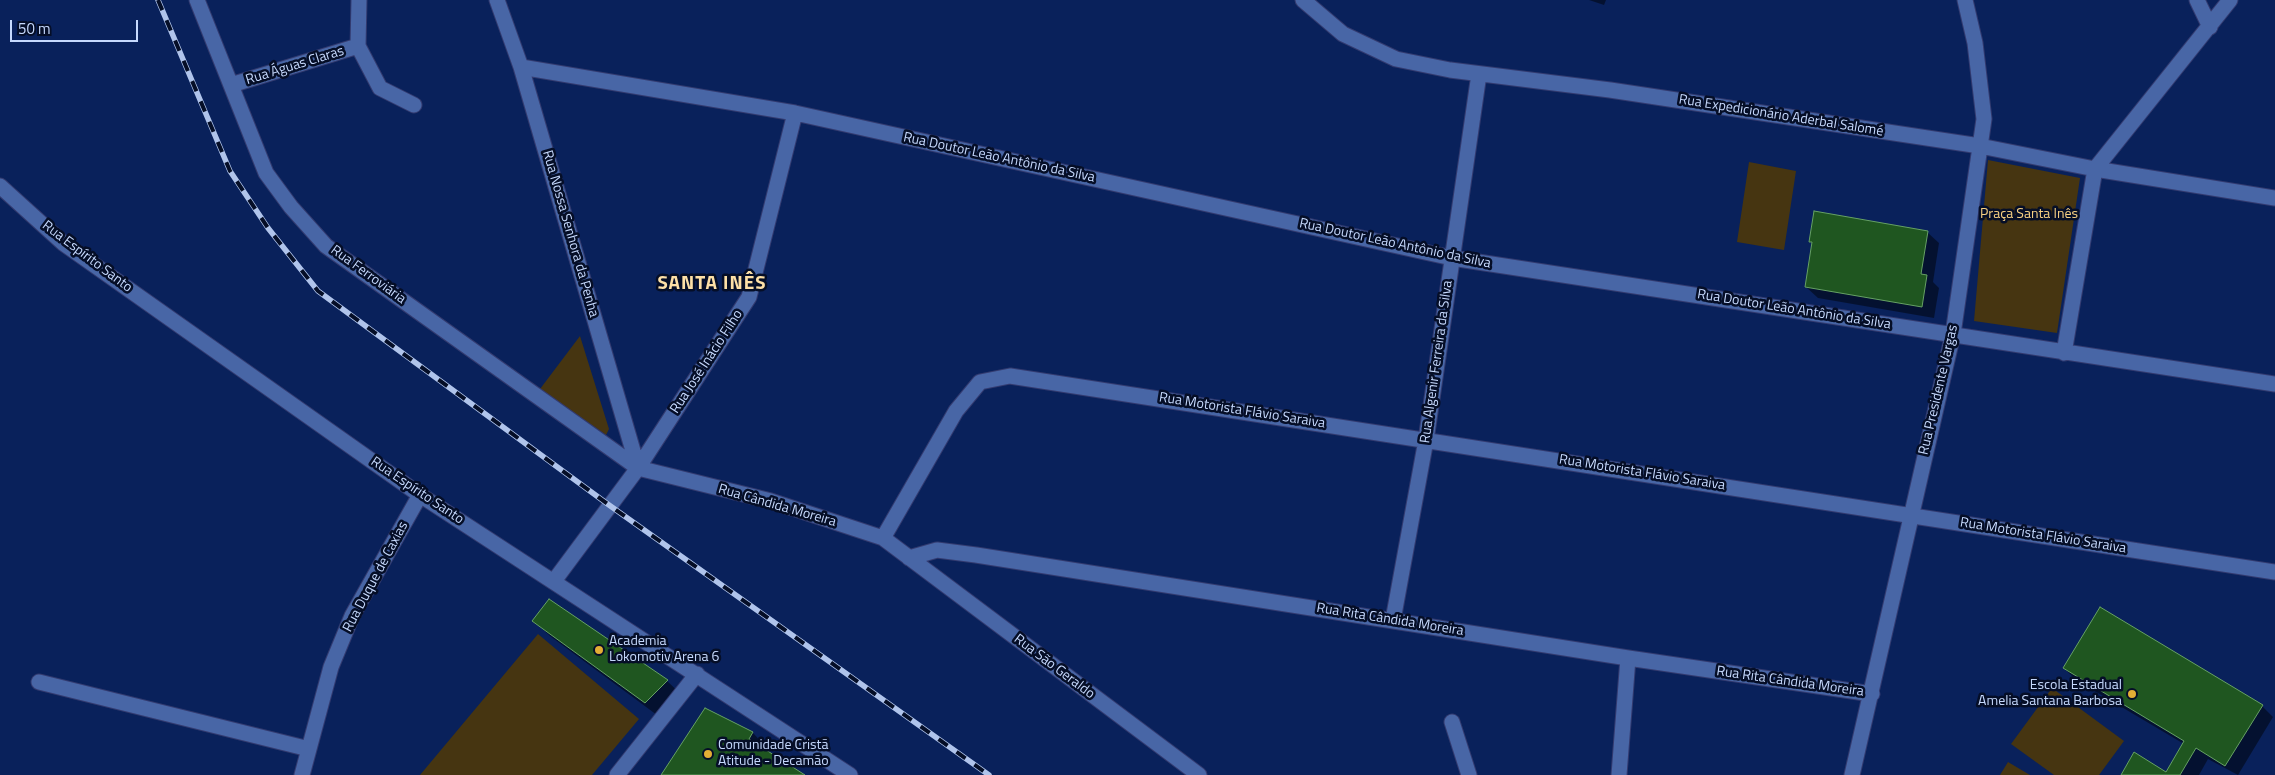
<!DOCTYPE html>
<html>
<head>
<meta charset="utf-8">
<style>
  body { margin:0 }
  #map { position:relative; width:2275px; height:775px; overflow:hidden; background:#09215b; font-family:"Titillium Web",sans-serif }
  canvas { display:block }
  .scale { position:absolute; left:10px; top:20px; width:128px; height:22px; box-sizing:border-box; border:2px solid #c6d9fd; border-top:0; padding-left:6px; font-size:15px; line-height:18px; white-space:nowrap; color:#c6d9fd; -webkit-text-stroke:4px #050e27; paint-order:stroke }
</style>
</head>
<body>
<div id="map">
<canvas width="2275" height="775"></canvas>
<div class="scale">50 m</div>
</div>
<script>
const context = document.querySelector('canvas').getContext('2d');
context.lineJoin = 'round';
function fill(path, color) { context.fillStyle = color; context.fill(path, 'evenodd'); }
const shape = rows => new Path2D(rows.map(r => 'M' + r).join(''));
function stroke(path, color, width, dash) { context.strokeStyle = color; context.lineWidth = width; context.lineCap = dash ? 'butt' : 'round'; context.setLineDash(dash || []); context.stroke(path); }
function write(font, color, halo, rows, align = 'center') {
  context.font = font + ' "Titillium Web",sans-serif'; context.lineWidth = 5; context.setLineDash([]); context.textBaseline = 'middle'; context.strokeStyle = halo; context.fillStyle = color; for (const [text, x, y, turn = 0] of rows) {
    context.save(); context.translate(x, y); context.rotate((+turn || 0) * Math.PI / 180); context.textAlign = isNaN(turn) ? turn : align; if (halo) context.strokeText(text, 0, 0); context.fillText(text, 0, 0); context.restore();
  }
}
fill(shape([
  [1988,160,2080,178,2057,333,1974,321],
  [1749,162,1796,171,1784,250,1737,242],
  [580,336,609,429,606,435,540,389],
  [538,634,639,719,592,775,420,775],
  [2052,688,2124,741,2099,775,2054,775,2011,744],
  [2008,762,2030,775,2000,775]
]), '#463511');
fill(shape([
  [1589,0,1606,0,1604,5],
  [1927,232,1939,243,1933,282,1939,288,1934,318,1818,298,1806,287,1813,244,1810,242],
  [550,601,667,681,683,696,661,718,550,636,534,621],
  [2064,668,2262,706,2273,717,2238,775,2208,759,2199,775,2122,775,2167,773,2184,744,2076,680],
  [706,709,753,733,768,749,766,752,803,775,663,775]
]), '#0007');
const building = shape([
  [1814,211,1928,231,1921,274,1927,275,1922,307,1805,287,1812,242,1809,242,1814,211],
  [549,599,668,680,645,703,532,621,549,599],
  [2100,607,2263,705,2225,766,2196,748,2180,775,2121,775,2134,752,2166,772,2184,741,2063,668,2100,607],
  [705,708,753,732,749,739,805,775,661,775,705,708]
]);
fill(building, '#1f5620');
stroke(building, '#66a164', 1);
const minor = shape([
  [197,0,266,173,291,207,326,246,638,468,771,501,883,538,1199,775],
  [497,0,521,67,638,468],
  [1303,0,1343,34,1396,59,1450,70,1610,90,1980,146,2095,169,2275,198],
  [2197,0,2210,27],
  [358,46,380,88,414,105],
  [521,67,795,113,1452,258,2275,384],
  [231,85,358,46,359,0],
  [0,186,63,243,420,495,850,775],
  [2064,353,2095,169,2230,0],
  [883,538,956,411,980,382,1010,376,2275,572],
  [909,558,937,550,976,555,1628,658,1872,694],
  [554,581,638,468,749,297,795,113],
  [1393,620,1426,440,1479,74],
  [39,682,309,749],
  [1452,722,1469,775],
  [302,775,331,667,352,616,420,495],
  [617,775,697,674],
  [1619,775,1628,658],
  [1852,775,1953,334,1984,119,1975,43,1965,0]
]);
stroke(minor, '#333b70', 17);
stroke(minor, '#4866a6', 15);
const rail = shape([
  [158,0,230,171,268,228,318,291,609,505,989,775]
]);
stroke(rail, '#b0c4eb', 5.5);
stroke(rail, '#050e27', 4, [11]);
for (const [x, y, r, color] of [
  [599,650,5,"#e3ae35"],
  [2132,694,5,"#e3ae35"],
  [708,754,5,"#e3ae35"]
]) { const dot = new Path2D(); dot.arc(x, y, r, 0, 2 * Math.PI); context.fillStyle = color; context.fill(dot); stroke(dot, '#050e27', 2); }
write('14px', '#c6d9fd', '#050e27', [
  ["Rua Águas Claras",295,66,-17],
  ["Rua Expedicionário Aderbal Salomé",1781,116,9],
  ["Rua Doutor Leão Antônio da Silva",999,158,12],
  ["Rua Nossa Senhora da Penha",570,234,74],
  ["Rua Doutor Leão Antônio da Silva",1395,244,12],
  ["Rua Espírito Santo",87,257,37],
  ["Rua Ferroviária",368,275,36],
  ["Rua Doutor Leão Antônio da Silva",1794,310,9],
  ["Rua José Inácio Filho",707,362,-57],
  ["Rua Algenir Ferreira da Silva",1437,362,-82],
  ["Rua Presidente Vargas",1939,390,-77],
  ["Rua Motorista Flávio Saraiva",1242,411,9],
  ["Rua Motorista Flávio Saraiva",1642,473,9],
  ["Rua Espírito Santo",417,491,34],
  ["Rua Cândida Moreira",777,506,16],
  ["Rua Motorista Flávio Saraiva",2043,536,9],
  ["Rua Duque de Caxias",376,577,-62],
  ["Rua Rita Cândida Moreira",1390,620,9],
  ["Rua São Geraldo",1054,667,37],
  ["Rua Rita Cândida Moreira",1790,682,8]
]);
write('14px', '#f8d183', '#050e27', [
  ["Praça Santa Inês",2029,215]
]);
write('14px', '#c6d9fd', '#050e27', [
  ["Academia",609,642],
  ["Lokomotiv Arena 6",609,658],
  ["Escola Estadual",2122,686,"right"],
  ["Amelia Santana Barbosa",2122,702,"right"],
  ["Comunidade Cristã",718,746],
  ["Atitude - Decamão",718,762]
], 'left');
context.letterSpacing = '1px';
write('bold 19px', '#fde0a7', '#050e27', [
  ["SANTA INÊS",712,284]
]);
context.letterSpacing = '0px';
</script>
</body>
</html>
